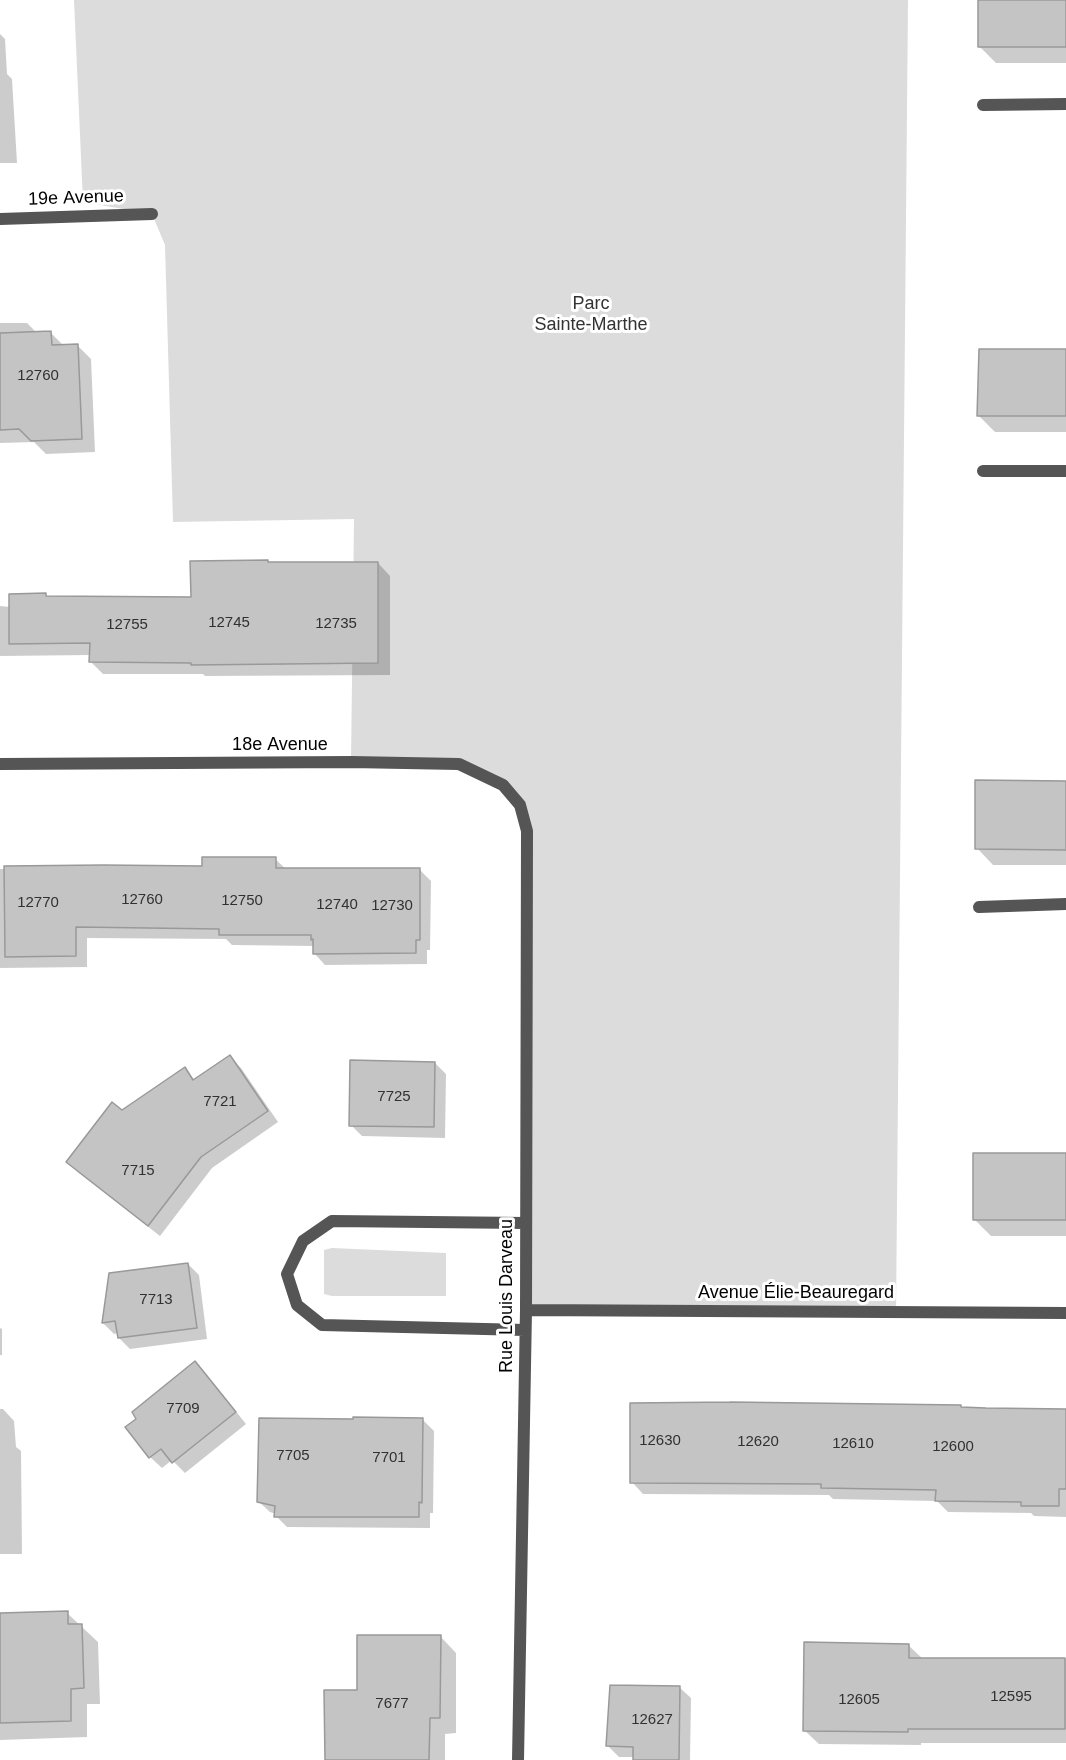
<!DOCTYPE html>
<html>
<head>
<meta charset="utf-8">
<style>
  body { margin:0 }
  canvas { display:block; background:#fff }
</style>
</head>
<body>
<canvas width="1066" height="1760"></canvas>
<script>
const context = document.querySelector('canvas').getContext('2d');
context.lineJoin = 'round';
function fill(path, color) { context.fillStyle = color; context.fill(path, 'evenodd'); }
const shape = rows => new Path2D(rows.map(r => 'M' + r).join(''));
function stroke(path, color, width, dash) { context.strokeStyle = color; context.lineWidth = width; context.lineCap = dash ? 'butt' : 'round'; context.setLineDash(dash || []); context.stroke(path); }
function write(font, color, halo, rows, align = 'center') {
  context.font = font + ' Arial,sans-serif'; context.lineWidth = 6; context.setLineDash([]); context.textBaseline = 'middle'; context.strokeStyle = halo; context.fillStyle = color; for (const [text, x, y, turn = 0] of rows) {
    context.save(); context.translate(x, y); context.rotate((+turn || 0) * Math.PI / 180); context.textAlign = isNaN(turn) ? turn : align; if (halo) context.strokeText(text, 0, 0); context.fillText(text, 0, 0); context.restore();
  }
}
fill(shape([
  [74,0,908,0,896,1312,526,1310,527,831,520,805,475,771,351,762,354,519,173,522,165,245,152,214,83,202],
  [332,1248,446,1253,446,1296,332,1296,324,1294,324,1250]
]), '#dcdcdc');
fill(shape([
  [979,0,1066,0,1066,63,996,63,979,46],
  [0,34,5,39,7,74,12,79,17,163,0,163],
  [0,323,27,323,37,333,51,333,64,346,77,345,91,359,95,452,46,454,34,442,0,443],
  [1066,351,1066,432,995,432,979,416],
  [378,563,390,576,390,675,205,676,203,674,103,674,91,662,91,655,0,656,0,606,10,607,45,595,48,597,192,598],
  [1066,782,1066,865,993,865,977,848],
  [275,859,286,869,419,869,431,881,430,950,427,950,427,964,325,965,314,953,314,946,232,945,226,939,87,938,87,967,0,968,0,869,203,868],
  [230,1057,241,1068,278,1122,212,1168,160,1236,79,1173,68,1161,122,1111,184,1069,195,1080],
  [435,1063,446,1074,445,1138,362,1136,351,1125],
  [1066,1155,1066,1236,991,1236,975,1220],
  [188,1264,199,1275,207,1339,130,1349,119,1338,118,1333,114,1334,103,1323],
  [0,1328,2,1329,2,1355,0,1355],
  [195,1363,206,1374,246,1424,185,1473,172,1460,162,1468,150,1457],
  [962,1408,1066,1410,1066,1517,1034,1516,1031,1513,948,1512,937,1501,833,1499,829,1495,643,1494,632,1482],
  [0,1409,3,1409,14,1421,16,1447,21,1451,22,1554,0,1554],
  [422,1419,434,1431,433,1513,430,1513,430,1528,287,1527,276,1516,276,1514,270,1512,258,1501],
  [67,1613,98,1642,100,1704,87,1704,87,1737,0,1740,0,1615],
  [440,1636,456,1653,456,1733,445,1734,445,1760,327,1760,358,1691],
  [908,1645,923,1659,1066,1659,1066,1743,921,1743,921,1745,819,1744,804,1730],
  [679,1687,691,1698,690,1760,634,1760,635,1757,619,1757,607,1745]
]), '#0003');
const building = shape([
  [978,0,1066,0,1066,47,978,47,978,0],
  [51,331,52,345,78,344,82,439,31,441,19,429,0,430,0,333,51,331],
  [979,349,1066,349,1066,416,977,416,979,349],
  [268,560,268,562,378,562,378,663,191,665,191,663,89,662,90,643,9,644,9,594,46,593,46,596,191,597,190,561,268,560],
  [975,780,1066,781,1066,850,975,849,975,780],
  [202,857,276,857,276,868,420,868,420,940,416,940,416,953,313,954,313,939,311,940,311,935,219,935,219,929,76,927,76,956,5,957,4,866,103,865,202,866,202,857],
  [230,1055,268,1111,201,1157,148,1226,66,1162,112,1102,122,1110,185,1067,193,1080,230,1055],
  [350,1060,435,1062,434,1127,349,1126,350,1060],
  [973,1153,1066,1153,1066,1220,973,1220,973,1153],
  [188,1263,197,1328,118,1338,115,1321,102,1323,109,1273,188,1263],
  [195,1361,236,1412,172,1463,161,1449,149,1458,125,1427,136,1419,132,1412,195,1361],
  [730,1402,961,1405,961,1407,986,1408,1066,1409,1066,1489,1059,1489,1059,1506,1021,1506,1021,1502,935,1501,936,1490,821,1488,821,1484,630,1483,630,1403,730,1402],
  [353,1417,423,1418,422,1503,419,1502,419,1517,274,1517,275,1506,257,1502,259,1418,353,1419,353,1417],
  [68,1611,68,1624,82,1624,84,1688,71,1689,71,1721,0,1723,0,1613,68,1611],
  [357,1635,441,1635,440,1718,430,1718,429,1760,325,1760,324,1690,357,1690,357,1635],
  [804,1642,909,1644,909,1658,1065,1658,1065,1729,908,1729,908,1732,803,1731,804,1642],
  [610,1685,680,1686,679,1760,633,1760,633,1747,606,1746,610,1685]
]);
fill(building, '#c4c4c4');
stroke(building, '#999', 1.5);
stroke(shape([
  [983,105,1066,104],
  [0,219,152,214],
  [983,471,1066,471],
  [0,764,351,762,459,764,503,785,520,805,527,831,526,1310,518,1760],
  [979,907,1066,904],
  [525,1223,332,1221,303,1241,287,1274,297,1305,322,1325,525,1330],
  [526,1310,1066,1313]
]), '#555', 12);
write('15px', '#313131', null, [
  ["12760",38,376],
  ["12745",229,623],
  ["12735",336,624],
  ["12755",127,625],
  ["12760",142,900],
  ["12750",242,901],
  ["12770",38,903],
  ["12740",337,905],
  ["12730",392,906],
  ["7725",394,1097],
  ["7721",220,1102],
  ["7715",138,1171],
  ["7713",156,1300],
  ["7709",183,1409],
  ["12630",660,1441],
  ["12620",758,1442],
  ["12610",853,1444],
  ["12600",953,1447],
  ["7705",293,1456],
  ["7701",389,1458],
  ["12595",1011,1697],
  ["12605",859,1700],
  ["7677",392,1704],
  ["12627",652,1720]
]);
write('18px', '#000', '#fff', [
  ["19e Avenue",76,198,-2],
  ["18e Avenue",280,745],
  ["Avenue Élie-Beauregard",796,1293],
  ["Rue Louis Darveau",507,1296,-90]
]);
write('18px', '#333', '#fff', [
  ["Parc",591,304],
  ["Sainte-Marthe",591,325]
]);
</script>
</body>
</html>
